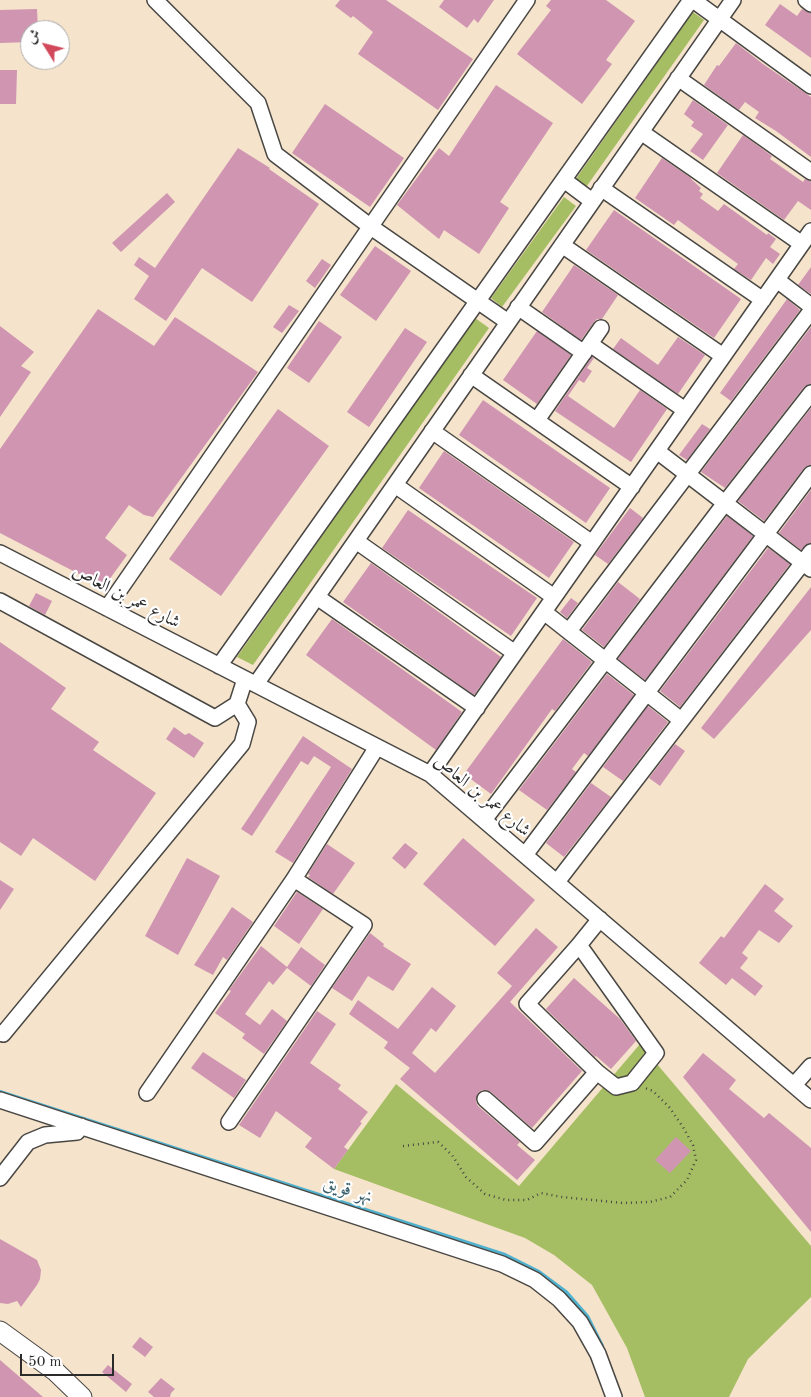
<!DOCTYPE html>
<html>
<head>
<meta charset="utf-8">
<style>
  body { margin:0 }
  #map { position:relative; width:811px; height:1397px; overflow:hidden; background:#f5e3cb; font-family:"Old Standard TT",Amiri,serif }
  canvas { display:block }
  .north { position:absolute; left:20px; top:20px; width:50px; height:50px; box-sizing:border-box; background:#fff; border:1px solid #aaa; border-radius:50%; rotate:306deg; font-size:14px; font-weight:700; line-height:20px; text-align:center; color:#2b2b2b }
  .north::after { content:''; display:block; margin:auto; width:18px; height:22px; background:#d1495b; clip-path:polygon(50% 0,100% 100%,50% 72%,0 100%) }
  .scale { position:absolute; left:20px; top:1354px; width:94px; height:22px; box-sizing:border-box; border:2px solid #2b2b2b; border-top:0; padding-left:6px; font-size:15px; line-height:18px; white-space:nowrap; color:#2b2b2b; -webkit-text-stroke:4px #fff; paint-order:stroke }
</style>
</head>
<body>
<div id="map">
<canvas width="811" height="1397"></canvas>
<div class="north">ش</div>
<div class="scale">50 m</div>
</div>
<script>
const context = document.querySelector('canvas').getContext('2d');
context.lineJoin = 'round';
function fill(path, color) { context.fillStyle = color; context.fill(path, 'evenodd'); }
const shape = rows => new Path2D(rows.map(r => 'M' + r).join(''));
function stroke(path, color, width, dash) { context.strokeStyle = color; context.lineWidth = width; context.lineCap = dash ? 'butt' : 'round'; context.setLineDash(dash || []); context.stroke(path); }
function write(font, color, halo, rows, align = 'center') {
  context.font = font + ' "Old Standard TT",Amiri,serif'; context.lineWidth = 4.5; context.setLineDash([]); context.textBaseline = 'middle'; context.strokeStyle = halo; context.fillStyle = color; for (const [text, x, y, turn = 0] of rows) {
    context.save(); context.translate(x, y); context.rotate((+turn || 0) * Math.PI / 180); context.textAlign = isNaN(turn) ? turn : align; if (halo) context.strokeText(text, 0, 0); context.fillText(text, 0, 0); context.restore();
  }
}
fill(shape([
  [693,12,704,20,584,190,573,183],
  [564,197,576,206,502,307,491,298],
  [475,318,489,328,253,665,237,657],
  [640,1044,811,1246,811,1297,748,1359,729,1397,645,1397,627,1348,592,1285,554,1255,525,1238,334,1169,396,1084,519,1186]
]), '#a6be63');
stroke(shape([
  [0,1092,505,1255,539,1272,566,1292,587,1316,602,1346]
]), '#50b2cf', 4);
fill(shape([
  [340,0,386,0,473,59,438,110,358,54,373,32,353,16,351,18,335,6],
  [444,0,494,0,478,23,474,19,467,28,439,7],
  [551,0,606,0,635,21,606,60,612,64,582,104,517,54,551,10,546,6],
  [780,4,797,16,802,9,811,13,811,58,765,25],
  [37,9,38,30,30,30,30,42,0,43,0,10],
  [736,43,763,64,811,97,811,157,776,131,755,118,759,112,745,102,739,110,704,85,717,65,719,66],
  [0,70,17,70,16,104,0,104],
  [496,85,553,123,500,202,509,208,479,254,444,230,439,239,397,205,439,148,449,156],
  [693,100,728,125,703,160,690,151,703,134,691,126,694,122,684,114],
  [325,104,404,158,370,207,292,153],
  [743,135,772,156,770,159,803,182,805,179,811,181,811,210,798,201,784,220,717,173],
  [238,148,270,168,269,169,319,204,252,302,202,268,166,321,134,299,149,276,134,265,139,257,155,268],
  [662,158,691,178,691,179,701,188,699,191,703,194,700,198,718,211,724,204,767,235,768,233,776,239,770,247,780,254,773,264,766,258,751,280,734,269,738,264,678,220,674,225,635,198],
  [167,193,175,202,121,252,112,243],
  [614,210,741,299,714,338,586,250],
  [375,246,411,271,376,321,340,295],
  [322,259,331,265,315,288,306,281],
  [574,265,618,295,602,319,597,319,594,322,581,340,542,312],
  [811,267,811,294,798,285],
  [787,299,800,310,731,401,720,393],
  [289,305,299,311,282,333,273,327],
  [98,309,154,346,175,317,258,372,153,517,144,515,129,505,105,538,127,555,104,587,0,533,0,449],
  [319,321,342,337,309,383,287,368],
  [0,326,34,352,21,366,31,372,0,417],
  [811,327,811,384,807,385,804,387,725,488,701,472],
  [405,328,427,342,369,427,347,412],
  [537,331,571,355,537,404,503,380],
  [678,337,705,355,678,394,613,349,621,338,658,365],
  [592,357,594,358,587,368,592,371,584,383,579,380,568,396,614,428,640,390,667,409,631,462,555,411],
  [483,400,610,488,586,523,459,435],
  [811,408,811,465,807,466,804,468,764,521,738,501],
  [278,409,329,446,221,596,169,559],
  [702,424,710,429,687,460,679,455],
  [444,451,574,542,549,578,419,488],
  [811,490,811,543,807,544,801,550,779,533],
  [630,508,643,518,608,564,595,555],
  [408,510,537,598,511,636,382,548],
  [727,516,753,536,645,680,618,659],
  [768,548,790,564,680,707,660,691],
  [371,563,501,657,474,695,343,602],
  [618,582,640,599,604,647,582,630],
  [811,587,811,630,714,739,701,728],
  [36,593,52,601,45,615,29,606],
  [571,598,578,603,567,618,560,612],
  [332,619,462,712,436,750,306,655],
  [563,639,592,662,555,711,552,709,491,794,464,774],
  [0,642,66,688,51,709,99,742,93,750,156,793,95,881,33,838,21,856,0,842],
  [607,674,634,695,588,756,584,753,572,769,576,772,547,810,519,790],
  [648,706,668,722,623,781,603,767],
  [174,727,185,735,189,733,204,743,194,758,166,739],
  [303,736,352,769,293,863,275,852,331,767,314,756,308,765,301,761,252,836,241,829],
  [675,744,685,751,660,786,649,778],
  [591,783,611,797,564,857,546,843],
  [463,838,535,900,495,946,423,884],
  [405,843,418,853,405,869,392,858],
  [327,844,355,863,333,894,308,877,310,875,308,874],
  [187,858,220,876,178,955,145,936],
  [0,880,14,889,0,910],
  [765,884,784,899,774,911,793,926,779,943,759,930,742,953,748,958,740,968,763,986,755,996,732,978,726,985,699,963,721,936,724,938],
  [297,892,323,909,299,944,274,926],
  [232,907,253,922,227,960,223,957,213,975,194,965],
  [536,928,558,947,510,1002,582,1071,532,1128,491,1092,487,1090,482,1090,478,1093,476,1098,476,1102,478,1106,520,1142,517,1145,535,1160,517,1180,400,1079,410,1068,384,1048,388,1042,349,1014,358,1000,398,1029,432,987,456,1006,436,1032,431,1028,412,1053,435,1073,512,986,497,973],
  [370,933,384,944,383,946,411,964,393,991,368,976,352,1001,332,988],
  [261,946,287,967,301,947,325,965,311,986,287,968,273,985,269,981,245,1014,260,1025,272,1009,287,1021,264,1054,242,1038,245,1034,215,1013,231,991,229,990],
  [574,978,620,1019,636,1041,611,1069,596,1056,595,1057,546,1009],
  [317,1011,336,1024,310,1063,341,1085,338,1089,368,1112,360,1122,362,1123,344,1147,348,1150,334,1169,305,1147,312,1138,276,1111,260,1138,239,1125],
  [203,1052,246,1080,234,1098,191,1068],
  [703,1053,736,1080,729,1089,764,1118,769,1113,811,1148,811,1232,683,1077],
  [676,1137,691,1151,670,1173,655,1160],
  [0,1239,37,1260,41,1270,40,1279,37,1285,21,1307,17,1301,8,1304,0,1303],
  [140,1337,153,1347,145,1357,132,1347],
  [0,1360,43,1397,0,1397],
  [108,1365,132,1384,126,1392,102,1372],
  [161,1378,175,1389,171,1393,170,1397,154,1397,148,1392]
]), '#cf95b1');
const minor = shape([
  [155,0,258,103,275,154,371,227,508,322],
  [693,0,811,86],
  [806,0,811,4],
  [678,78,811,172],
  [641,132,802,244],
  [564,180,592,201],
  [601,188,763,300],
  [562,245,723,356],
  [777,280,811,306],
  [518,307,584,353],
  [590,344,685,410],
  [471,375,632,487],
  [537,420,601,328],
  [432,431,592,543],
  [657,451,811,569],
  [395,485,554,597],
  [356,541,515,653],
  [0,553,430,774,811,1100],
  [317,597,477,708],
  [0,601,215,718,237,704],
  [107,608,527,0],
  [544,612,681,720],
  [569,631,811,311],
  [219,666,691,0],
  [256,684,733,0],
  [430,774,811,231],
  [484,820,725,503,811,393],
  [525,855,811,474],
  [557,882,811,552],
  [0,1033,3,1034,242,744,248,722,237,704,245,679],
  [597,1072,616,1087,632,1083,656,1053,579,945,600,919],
  [794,1085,811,1066],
  [147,1093,294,879,377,747],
  [485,1099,535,1143,597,1072,527,1004,579,945],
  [0,1100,502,1264,535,1280,559,1299,580,1322,598,1354,614,1397],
  [229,1122,364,925,294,879],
  [0,1178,28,1142,45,1135,77,1132,81,1126]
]);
const major = shape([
  [0,1331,55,1371,82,1397]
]);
stroke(minor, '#494743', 18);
stroke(major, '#494743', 21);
stroke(shape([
  [403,1146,438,1142,452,1155,466,1177,485,1194,506,1200,527,1200,541,1193,562,1197,623,1203,650,1202,670,1197,687,1180,696,1160,693,1145,683,1127,669,1107,653,1091,645,1088]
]), '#494743', 2.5, [1, 4]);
stroke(minor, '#fff', 15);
stroke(major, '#fff', 19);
write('18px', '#2b2b2b', '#fff', [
  ["شارع عمر بن العاص",126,597,27],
  ["شارع عمر بن العاص",482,796,39]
]);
write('italic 19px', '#3a616d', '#fff', [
  ["نهر قويق",348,1190,18]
]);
</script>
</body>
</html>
